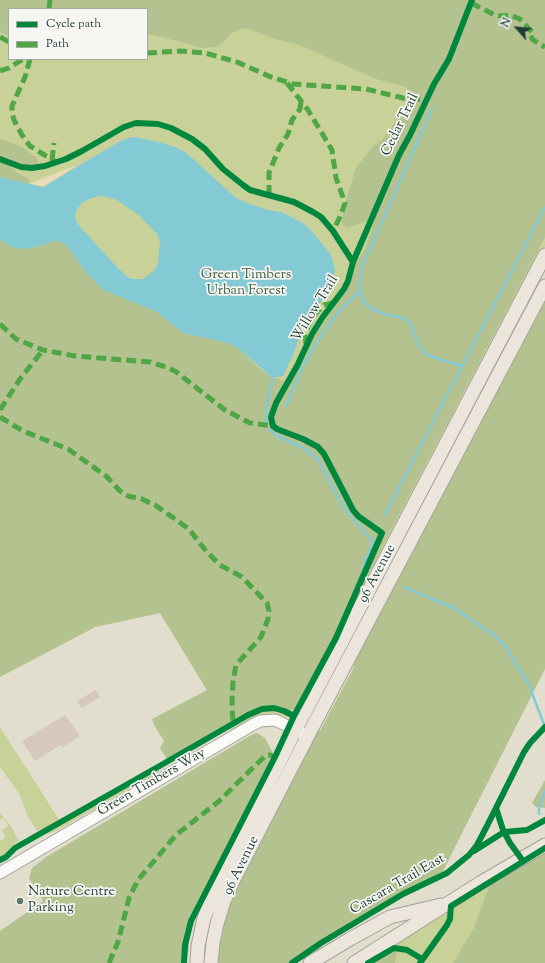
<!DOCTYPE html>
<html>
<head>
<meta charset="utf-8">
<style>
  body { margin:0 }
  #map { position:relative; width:545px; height:963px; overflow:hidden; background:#e2dece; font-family:"Sorts Mill Goudy",serif }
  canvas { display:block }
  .legend { position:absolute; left:8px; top:8px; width:140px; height:52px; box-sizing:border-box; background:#f6f6f2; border:1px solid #a0aca6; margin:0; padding:5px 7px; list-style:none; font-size:12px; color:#1f3d34 }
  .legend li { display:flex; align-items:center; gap:8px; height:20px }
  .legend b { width:20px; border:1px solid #a0aca6 }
  .north { position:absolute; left:497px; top:8px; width:40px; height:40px; -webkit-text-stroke:3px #f6f6f2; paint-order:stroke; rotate:297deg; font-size:11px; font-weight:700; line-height:16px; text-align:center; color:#1f3d34 }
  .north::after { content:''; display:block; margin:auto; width:14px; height:18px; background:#1f3d34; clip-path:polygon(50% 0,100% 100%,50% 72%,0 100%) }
</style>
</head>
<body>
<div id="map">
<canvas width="545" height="963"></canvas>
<ul class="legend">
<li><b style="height:5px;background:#00873e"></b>Cycle path</li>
<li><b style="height:5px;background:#4fa644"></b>Path</li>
</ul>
<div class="north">N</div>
</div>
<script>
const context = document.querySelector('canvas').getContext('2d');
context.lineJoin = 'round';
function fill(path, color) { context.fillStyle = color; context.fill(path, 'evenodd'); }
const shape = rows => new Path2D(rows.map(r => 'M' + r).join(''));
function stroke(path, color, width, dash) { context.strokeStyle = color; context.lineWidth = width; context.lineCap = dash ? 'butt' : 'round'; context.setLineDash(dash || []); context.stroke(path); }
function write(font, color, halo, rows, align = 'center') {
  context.font = font + ' "Sorts Mill Goudy",serif'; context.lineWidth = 3.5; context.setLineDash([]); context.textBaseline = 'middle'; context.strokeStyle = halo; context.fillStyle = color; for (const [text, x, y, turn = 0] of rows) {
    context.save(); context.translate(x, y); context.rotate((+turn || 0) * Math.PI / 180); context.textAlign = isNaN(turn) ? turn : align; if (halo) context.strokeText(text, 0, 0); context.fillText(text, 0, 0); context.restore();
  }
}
fill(shape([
  [0,0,545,0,545,246,304,702,296,716,292,718,271,714,260,715,231,730,160,613,95,627,0,677],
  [9,9,147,9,147,59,9,59],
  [0,727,60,821,46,828,37,831,28,817,20,795,0,767],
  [159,769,159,772,58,830,44,835],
  [0,813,10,825,19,841,15,843,10,851,0,858,0,841,6,837,2,830,8,826,3,818,0,820],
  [545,849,545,963,361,963]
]), '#c8d197');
fill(shape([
  [0,0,545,0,545,237,299,705,296,708,288,711,274,708,267,708,253,711,227,724,167,759,160,748,164,741,154,725,152,719,207,690,160,613,95,627,0,677,0,238,3,242,22,249,41,246,53,241,60,242,67,246,88,275,157,312,183,333,228,343,239,349,261,370,273,377,284,381,290,380,299,366,313,336,347,289,355,263,364,251,375,221,368,221,347,228,342,224,342,220,346,201,356,168,372,147,382,140,401,114,414,102,414,97,406,87,379,80,299,45,275,39,248,29,243,28,232,33,220,45,215,47,202,48,166,38,154,35,147,35,147,9,9,9,9,36,4,34,0,31],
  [0,139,20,146,36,157,38,160,37,165,22,165,12,162,10,164,11,168,17,173,27,178,29,181,29,184,0,177],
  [545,294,545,669,443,871,291,963,215,963,219,936,232,897,317,729,320,731,353,669,357,654],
  [257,733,265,738,273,753,272,758,222,855,202,898,195,918,188,929,189,947,186,963,0,963,0,931,43,901,29,878,32,868,46,857,253,734],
  [545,780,545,808,536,807,532,803],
  [545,853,545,963,453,963,474,928,489,886],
  [394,950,397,950,395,963,373,963]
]), '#b4c290');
fill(shape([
  [78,165,43,187,29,184,66,169]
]), '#e9dcb4');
fill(shape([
  [133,137,155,141,175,147,185,152,192,158,236,198,247,203,268,210,281,212,301,222,310,229,331,255,335,269,333,285,330,292,314,309,304,324,293,355,283,376,278,377,273,377,268,374,239,349,228,343,183,333,157,312,104,290,88,275,67,246,60,242,53,241,41,246,22,249,12,247,3,242,0,238,0,177,43,187,117,143,125,139],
  [99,196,107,197,117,200,140,216,157,234,160,241,158,263,154,271,143,279,132,279,126,276,117,267,81,228,75,220,76,211,82,203,89,199]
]), '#84cad5');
stroke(shape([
  [432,109,362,267,360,281,360,291,364,302,372,309,387,315,400,317,408,321,412,326,418,344,426,354,433,357,461,366],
  [286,406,306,360,324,331,339,311,360,291],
  [266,423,267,404,273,377],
  [269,430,276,435,307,450,319,461,341,503,350,516,373,541,373,543,364,564,364,570],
  [384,516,545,207],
  [404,587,454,608,495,636,505,646,529,685,545,727],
  [539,814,539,807,545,791]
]), '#84cad5', 2.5);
fill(shape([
  [96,690,100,697,82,708,77,701],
  [65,715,80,736,62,748,61,745,35,761,22,741]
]), '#d7c8be');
const minor = shape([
  [0,873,254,724,260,721,275,720,302,733]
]);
const major = shape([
  [197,963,198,946,204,918,220,880,296,729,545,255],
  [211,963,213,943,217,924,224,901,233,881,313,726,545,286],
  [310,963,350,939,390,917,441,905],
  [354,963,480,883,545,845]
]);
stroke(minor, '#a1a298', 13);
stroke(major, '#a1a298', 15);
stroke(minor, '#fbfaf8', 11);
stroke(major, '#ece5dc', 13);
stroke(shape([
  [471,3,495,15,502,16,509,15,520,19,532,32,530,35,533,40,545,47],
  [49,9,50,0],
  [0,37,9,42],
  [147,53,181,51,205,53,237,62,271,77,293,84,366,89,403,98,427,100],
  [30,59,25,77,12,106,12,113,14,120,22,135,30,146,56,162],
  [0,71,9,68,23,59],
  [287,83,308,110,332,150,336,178,345,203,340,217,333,231],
  [52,160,54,143],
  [269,195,269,173,279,148,288,134,292,120,300,109,301,101],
  [0,324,16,339,43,350,75,356,150,362,163,366,175,371,225,410,250,423,273,426],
  [306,344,305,335,310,322,316,313,324,305,333,303],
  [0,410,20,379,43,350],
  [0,417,23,431,68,449,106,476,120,491,128,496,142,499,155,505,189,529,206,551,220,565,242,577,267,603,269,611,268,619,261,637,236,665,233,681,232,703,233,723],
  [109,963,118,942,129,898,138,880,176,835,218,802,266,755,270,755,275,757]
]), '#4fa644', 5, [10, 5]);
stroke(shape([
  [0,159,21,167,32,168,45,166,66,159,82,151,124,127,136,123,158,124,171,128,192,139,205,149,223,169,243,185,250,190,294,202,313,212,321,217,333,231,353,262,348,281,344,289,322,318,312,334,297,366,276,403,271,417,272,422,273,426,277,429,303,439,318,447,324,454,353,510,358,516,382,533,336,638,294,716,275,757,191,921,185,945,184,963],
  [353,262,399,155,410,135,434,84,449,59,472,0],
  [496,808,503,830,510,843,523,861],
  [474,851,504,832,527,830,545,820],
  [0,860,6,857,15,848,163,764,248,715,262,709,274,708,284,711,294,716],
  [292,963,321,943,403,894,447,873,469,855,477,845,488,824,524,752,530,743,545,727],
  [368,963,394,948,407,950,422,959],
  [420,963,447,925,450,919,451,906,545,848]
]), '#00873e', 6);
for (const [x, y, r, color] of [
  [20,901,4,"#63756a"]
]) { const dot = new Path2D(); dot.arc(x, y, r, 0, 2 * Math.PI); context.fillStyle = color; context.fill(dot); stroke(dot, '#f6f6f2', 1.5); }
write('14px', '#1f3d34', '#f6f6f2', [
  ["Cedar Trail",401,125,-64],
  ["Willow Trail",316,309,-58],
  ["96 Avenue",378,574,-62],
  ["Green Timbers Way",152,783,-30],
  ["96 Avenue",242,866,-64],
  ["Cascara Trail East",398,885,-30]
]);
write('14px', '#445f42', '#f6f6f2', [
  ["Green Timbers",246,276],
  ["Urban Forest",246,292]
]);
write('14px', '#1f3d34', '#f6f6f2', [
  ["Nature Centre",28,893],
  ["Parking",28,909]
], 'left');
</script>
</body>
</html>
